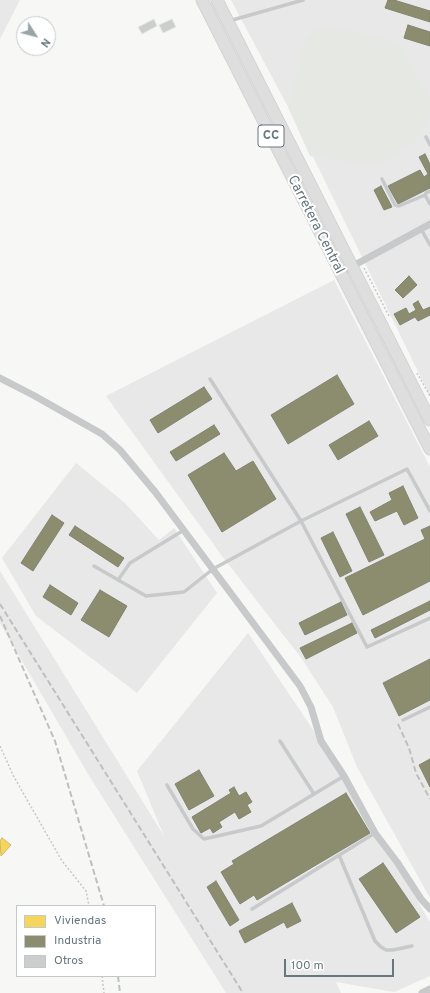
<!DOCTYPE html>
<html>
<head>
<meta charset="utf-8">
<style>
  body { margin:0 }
  #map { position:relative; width:430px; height:993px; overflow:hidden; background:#f7f7f6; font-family:Overpass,sans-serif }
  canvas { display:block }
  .legend { position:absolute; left:16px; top:905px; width:140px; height:72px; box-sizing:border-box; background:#fff; border:1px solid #c2c9cb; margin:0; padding:5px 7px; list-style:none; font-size:12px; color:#66777d }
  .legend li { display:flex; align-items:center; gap:8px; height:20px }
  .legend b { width:20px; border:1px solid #c2c9cb }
  .north { position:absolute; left:16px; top:16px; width:40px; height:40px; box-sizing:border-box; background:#fff; border:1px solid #c2c9cb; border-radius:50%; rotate:126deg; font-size:11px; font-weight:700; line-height:16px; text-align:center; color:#66777d }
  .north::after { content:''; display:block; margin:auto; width:14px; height:18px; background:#99a4a7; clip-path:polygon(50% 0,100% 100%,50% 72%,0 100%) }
  .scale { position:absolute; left:284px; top:959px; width:110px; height:18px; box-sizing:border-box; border:2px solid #66777d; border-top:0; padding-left:5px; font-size:12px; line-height:14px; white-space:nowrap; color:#66777d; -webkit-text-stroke:3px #fff; paint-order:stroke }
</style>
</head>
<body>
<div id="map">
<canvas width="430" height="993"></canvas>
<ul class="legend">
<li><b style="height:11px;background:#f6d55c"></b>Viviendas</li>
<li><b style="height:11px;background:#8c8c6e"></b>Industria</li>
<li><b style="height:11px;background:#cccece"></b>Otros</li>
</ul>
<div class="north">N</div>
<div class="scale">100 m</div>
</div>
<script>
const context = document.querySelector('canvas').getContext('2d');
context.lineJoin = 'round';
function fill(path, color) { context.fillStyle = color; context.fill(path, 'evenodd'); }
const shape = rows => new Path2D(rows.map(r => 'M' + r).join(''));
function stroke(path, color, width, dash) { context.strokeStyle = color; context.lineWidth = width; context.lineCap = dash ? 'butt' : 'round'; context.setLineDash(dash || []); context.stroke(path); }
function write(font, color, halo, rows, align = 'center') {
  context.font = font + ' Overpass,sans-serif'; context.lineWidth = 4; context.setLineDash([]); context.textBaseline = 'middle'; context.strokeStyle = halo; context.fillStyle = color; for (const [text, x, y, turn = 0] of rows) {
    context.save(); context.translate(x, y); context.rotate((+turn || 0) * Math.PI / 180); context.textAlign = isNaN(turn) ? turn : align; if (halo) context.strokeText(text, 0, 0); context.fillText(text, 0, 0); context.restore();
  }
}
fill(shape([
  [0,0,20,0,0,39],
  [231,0,430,0,430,396,295,120],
  [334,280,430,467,430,898,357,767,333,707,302,659,222,556,106,396],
  [76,463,125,503,159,540,174,528,217,593,137,693,36,616,2,558],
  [0,571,164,836,137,771,248,633,344,776,430,922,430,976,394,992,336,982,341,993,226,993,88,774,0,623]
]), '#e7e8e7');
fill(shape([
  [323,27,336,28,400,43,430,101,430,117,413,142,378,166,310,156,288,107,303,47,307,38,315,30]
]), '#e6e8e4');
const homes = shape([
  [2,838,11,845,1,856,0,841,2,838]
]);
fill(homes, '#f6d55c');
stroke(homes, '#cbb966', 1);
const industry = shape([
  [388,0,394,0,430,11,430,22,385,8,388,0],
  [408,25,430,32,430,46,404,38,408,25],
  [425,154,430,164,430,188,398,204,388,186,420,170,424,177,428,174,419,157,425,154],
  [381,186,392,207,384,210,374,190,381,186],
  [409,276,417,285,403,298,395,290,409,276],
  [418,301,423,310,430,307,430,315,418,321,415,317,400,325,394,314,406,308,409,314,416,310,413,304,418,301],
  [337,375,354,404,288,444,271,415,337,375],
  [204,387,212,399,158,433,150,420,204,387],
  [369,421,378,436,338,460,329,445,369,421],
  [214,425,220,434,176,461,170,452,214,425],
  [224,453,236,471,253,461,276,499,222,532,188,475,224,453],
  [403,486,418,518,404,525,397,511,375,521,370,512,392,500,389,493,403,486],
  [360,507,384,555,369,562,346,514,360,507],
  [52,515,64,523,33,571,21,563,52,515],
  [75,526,124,558,118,567,69,535,75,526],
  [430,526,430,581,363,615,345,578,425,539,421,530,430,526],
  [333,532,352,571,340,577,321,538,333,532],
  [50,585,78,603,71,615,43,597,50,585],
  [100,590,127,606,109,637,81,620,100,590],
  [430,601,430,610,375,638,371,630,430,601],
  [341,602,347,615,305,635,299,623,341,602],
  [352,623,357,633,306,659,300,648,352,623],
  [430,659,430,700,399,716,383,683,430,659],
  [430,759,430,787,419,765,430,759],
  [199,770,214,796,189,810,175,784,199,770],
  [234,787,239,796,246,792,252,802,247,805,251,812,239,819,235,812,219,822,222,827,213,833,210,828,201,833,192,817,231,793,229,790,234,787],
  [346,793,370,833,257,900,254,895,240,904,221,872,234,864,232,861,346,793],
  [383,863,420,917,396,933,359,879,383,863],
  [216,881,239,920,230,926,207,887,216,881],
  [292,903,301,921,287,928,284,922,245,943,239,931,292,903]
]);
fill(industry, '#8c8c6e');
stroke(industry, '#818672', 1);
const building = shape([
  [154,19,157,26,142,34,138,27,154,19],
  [172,19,176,27,163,33,159,25,172,19]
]);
fill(building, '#cccece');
stroke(building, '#e6e6e6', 1);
const trunk = shape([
  [202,0,430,449],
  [217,0,430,420]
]);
stroke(trunk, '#d3d3d3', 13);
stroke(shape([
  [364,268,389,316],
  [417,373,430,396],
  [0,746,14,777,62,861,86,891,89,906],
  [102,976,104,993]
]), '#c6c7c7', 1.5, [2, 2]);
stroke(shape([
  [229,21,303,0],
  [426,137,430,145],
  [382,179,395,205,399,206,425,195],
  [430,191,426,193,425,195,430,204],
  [421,229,430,245],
  [210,379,301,521,367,647,430,618],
  [94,566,146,596,184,592,213,569,301,521,407,469,430,511],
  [118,580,130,563,184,530],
  [403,720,430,707],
  [280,741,314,794],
  [167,785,193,829,204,839,261,826,344,776],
  [339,855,375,941,381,947,386,950,393,950,412,946],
  [252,909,375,833]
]), '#c7c9ca', 3.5);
stroke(shape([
  [340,273,430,224],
  [0,378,33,395,102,434,120,450,156,493,300,686,311,707,321,741,344,776,375,833,397,862,421,899,430,909],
  [422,993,430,989]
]), '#c7c9ca', 7);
stroke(trunk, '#dedede', 11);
stroke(shape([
  [0,604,243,993],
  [0,616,55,741,104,906],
  [398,724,409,748,416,773,430,799],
  [118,976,120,993]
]), '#bec0c0', 2, [6, 3]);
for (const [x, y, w] of [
  [271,136,26]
]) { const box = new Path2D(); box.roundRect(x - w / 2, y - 11, w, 22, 3); context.fillStyle = '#fff'; context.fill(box); stroke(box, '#66777d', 1); }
write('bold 13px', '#66777d', null, [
  ["CC",271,136]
]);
write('14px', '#66777d', '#fff', [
  ["Carretera Central",315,225,63]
]);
</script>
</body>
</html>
